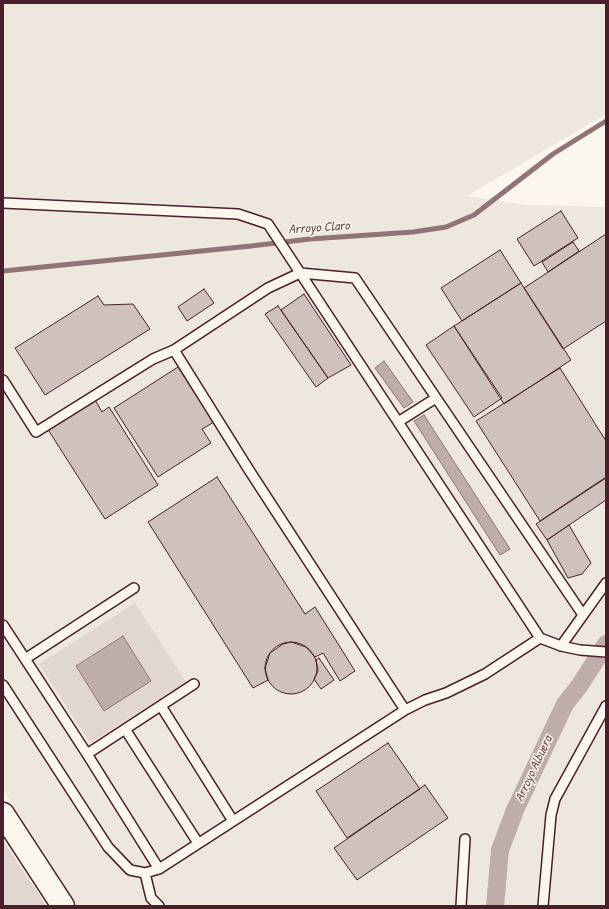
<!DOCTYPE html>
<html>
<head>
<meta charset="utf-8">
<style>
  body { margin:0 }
  #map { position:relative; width:609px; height:909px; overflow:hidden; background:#fbf7ec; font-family:"Patrick Hand",sans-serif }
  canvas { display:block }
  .frame { position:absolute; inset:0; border:4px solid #4a1f2b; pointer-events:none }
</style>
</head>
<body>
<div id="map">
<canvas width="609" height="909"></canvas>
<div class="frame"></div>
</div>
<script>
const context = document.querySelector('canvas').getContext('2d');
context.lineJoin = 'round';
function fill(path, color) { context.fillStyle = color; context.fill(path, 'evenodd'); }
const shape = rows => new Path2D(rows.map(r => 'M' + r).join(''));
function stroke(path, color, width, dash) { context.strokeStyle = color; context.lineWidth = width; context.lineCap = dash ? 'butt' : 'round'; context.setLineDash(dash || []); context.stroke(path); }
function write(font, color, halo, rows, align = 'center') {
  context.font = font + ' "Patrick Hand",sans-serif'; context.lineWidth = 3; context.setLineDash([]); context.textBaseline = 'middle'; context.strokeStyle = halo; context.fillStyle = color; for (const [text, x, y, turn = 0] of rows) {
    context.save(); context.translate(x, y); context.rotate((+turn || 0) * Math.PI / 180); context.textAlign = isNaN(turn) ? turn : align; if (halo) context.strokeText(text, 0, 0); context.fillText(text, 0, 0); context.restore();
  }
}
fill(shape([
  [3,3,606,3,606,114,467,196,526,205,606,207,606,906,77,906,3,790]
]), '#eee7de');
fill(shape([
  [135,603,186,682,90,743,39,664],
  [3,840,47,906,3,906]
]), '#e2d7d0');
const water = shape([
  [384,361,413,402,404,408,375,368,384,361],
  [424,415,510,549,500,555,414,421,424,415],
  [123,636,151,681,104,711,76,666,123,636]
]);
fill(water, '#bfadaa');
stroke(water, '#907477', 1);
stroke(shape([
  [3,271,251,246,310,239,413,232,446,227,474,215,553,154,606,121]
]), '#907477', 5);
stroke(shape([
  [495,906,500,850,515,810,565,704,580,685,606,644]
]), '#bfadaa', 18);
const building = shape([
  [561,211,578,238,534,266,517,239,561,211],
  [606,234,606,321,563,349,524,288,606,234],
  [573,242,579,251,548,272,542,262,573,242],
  [500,250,521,283,462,321,441,288,500,250],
  [521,283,571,360,504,404,454,326,521,283],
  [204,289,214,303,187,321,178,307,204,289],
  [304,294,351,365,328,378,281,310,304,294],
  [98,296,104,305,133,304,150,329,45,395,15,348,98,296],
  [278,306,328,378,316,387,265,314,278,306],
  [454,326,502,398,474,417,426,345,454,326],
  [178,367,214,422,202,429,211,443,158,477,114,408,178,367],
  [560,368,606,441,606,477,540,521,476,421,560,368],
  [94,398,102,412,109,407,158,485,105,519,47,428,94,398],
  [217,477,305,614,315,607,355,671,340,681,323,653,315,657,306,647,291,642,283,644,270,653,265,668,268,680,253,688,148,522,217,477],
  [606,478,606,500,547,540,536,524,606,478],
  [569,525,591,563,582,574,568,578,547,540,569,525],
  '265 668a26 26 0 1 1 52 0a26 26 0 1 1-52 0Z',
  [319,658,334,680,321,689,314,679,318,671,316,660,319,658],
  [388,743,420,789,347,838,316,791,388,743],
  [425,785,448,818,357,880,334,848,425,785]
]);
fill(building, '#cfc2bc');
stroke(building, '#4a1f2b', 1);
const service = shape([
  [3,203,238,214,268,224,540,638,561,646,580,650,606,652],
  [174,350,249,470,405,710],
  [3,380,36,432,153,359,174,350,268,288,300,273,355,278,583,615],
  [398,422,436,398],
  [3,625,87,754,159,869],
  [561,646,606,583],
  [25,659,134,588],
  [3,685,108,847,130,870,145,873,159,869,405,710,425,700,446,693,485,674,540,638],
  [161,706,233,821],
  [125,729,198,843],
  [87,754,194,684],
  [145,873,151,898,159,906],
  [461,906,465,839],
  [543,906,551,815,555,799,606,706]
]);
const tertiary = shape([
  [3,814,63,906]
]);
stroke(service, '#4a1f2b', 12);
stroke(tertiary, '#4a1f2b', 25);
stroke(service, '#fbf7ec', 9);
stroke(tertiary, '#fbf7ec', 22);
write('italic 13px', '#6d4a51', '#fbf7ec', [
  ["Arroyo Claro",319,228,-4],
  ["Arroyo Albuera",534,769,-65]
]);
</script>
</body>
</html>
